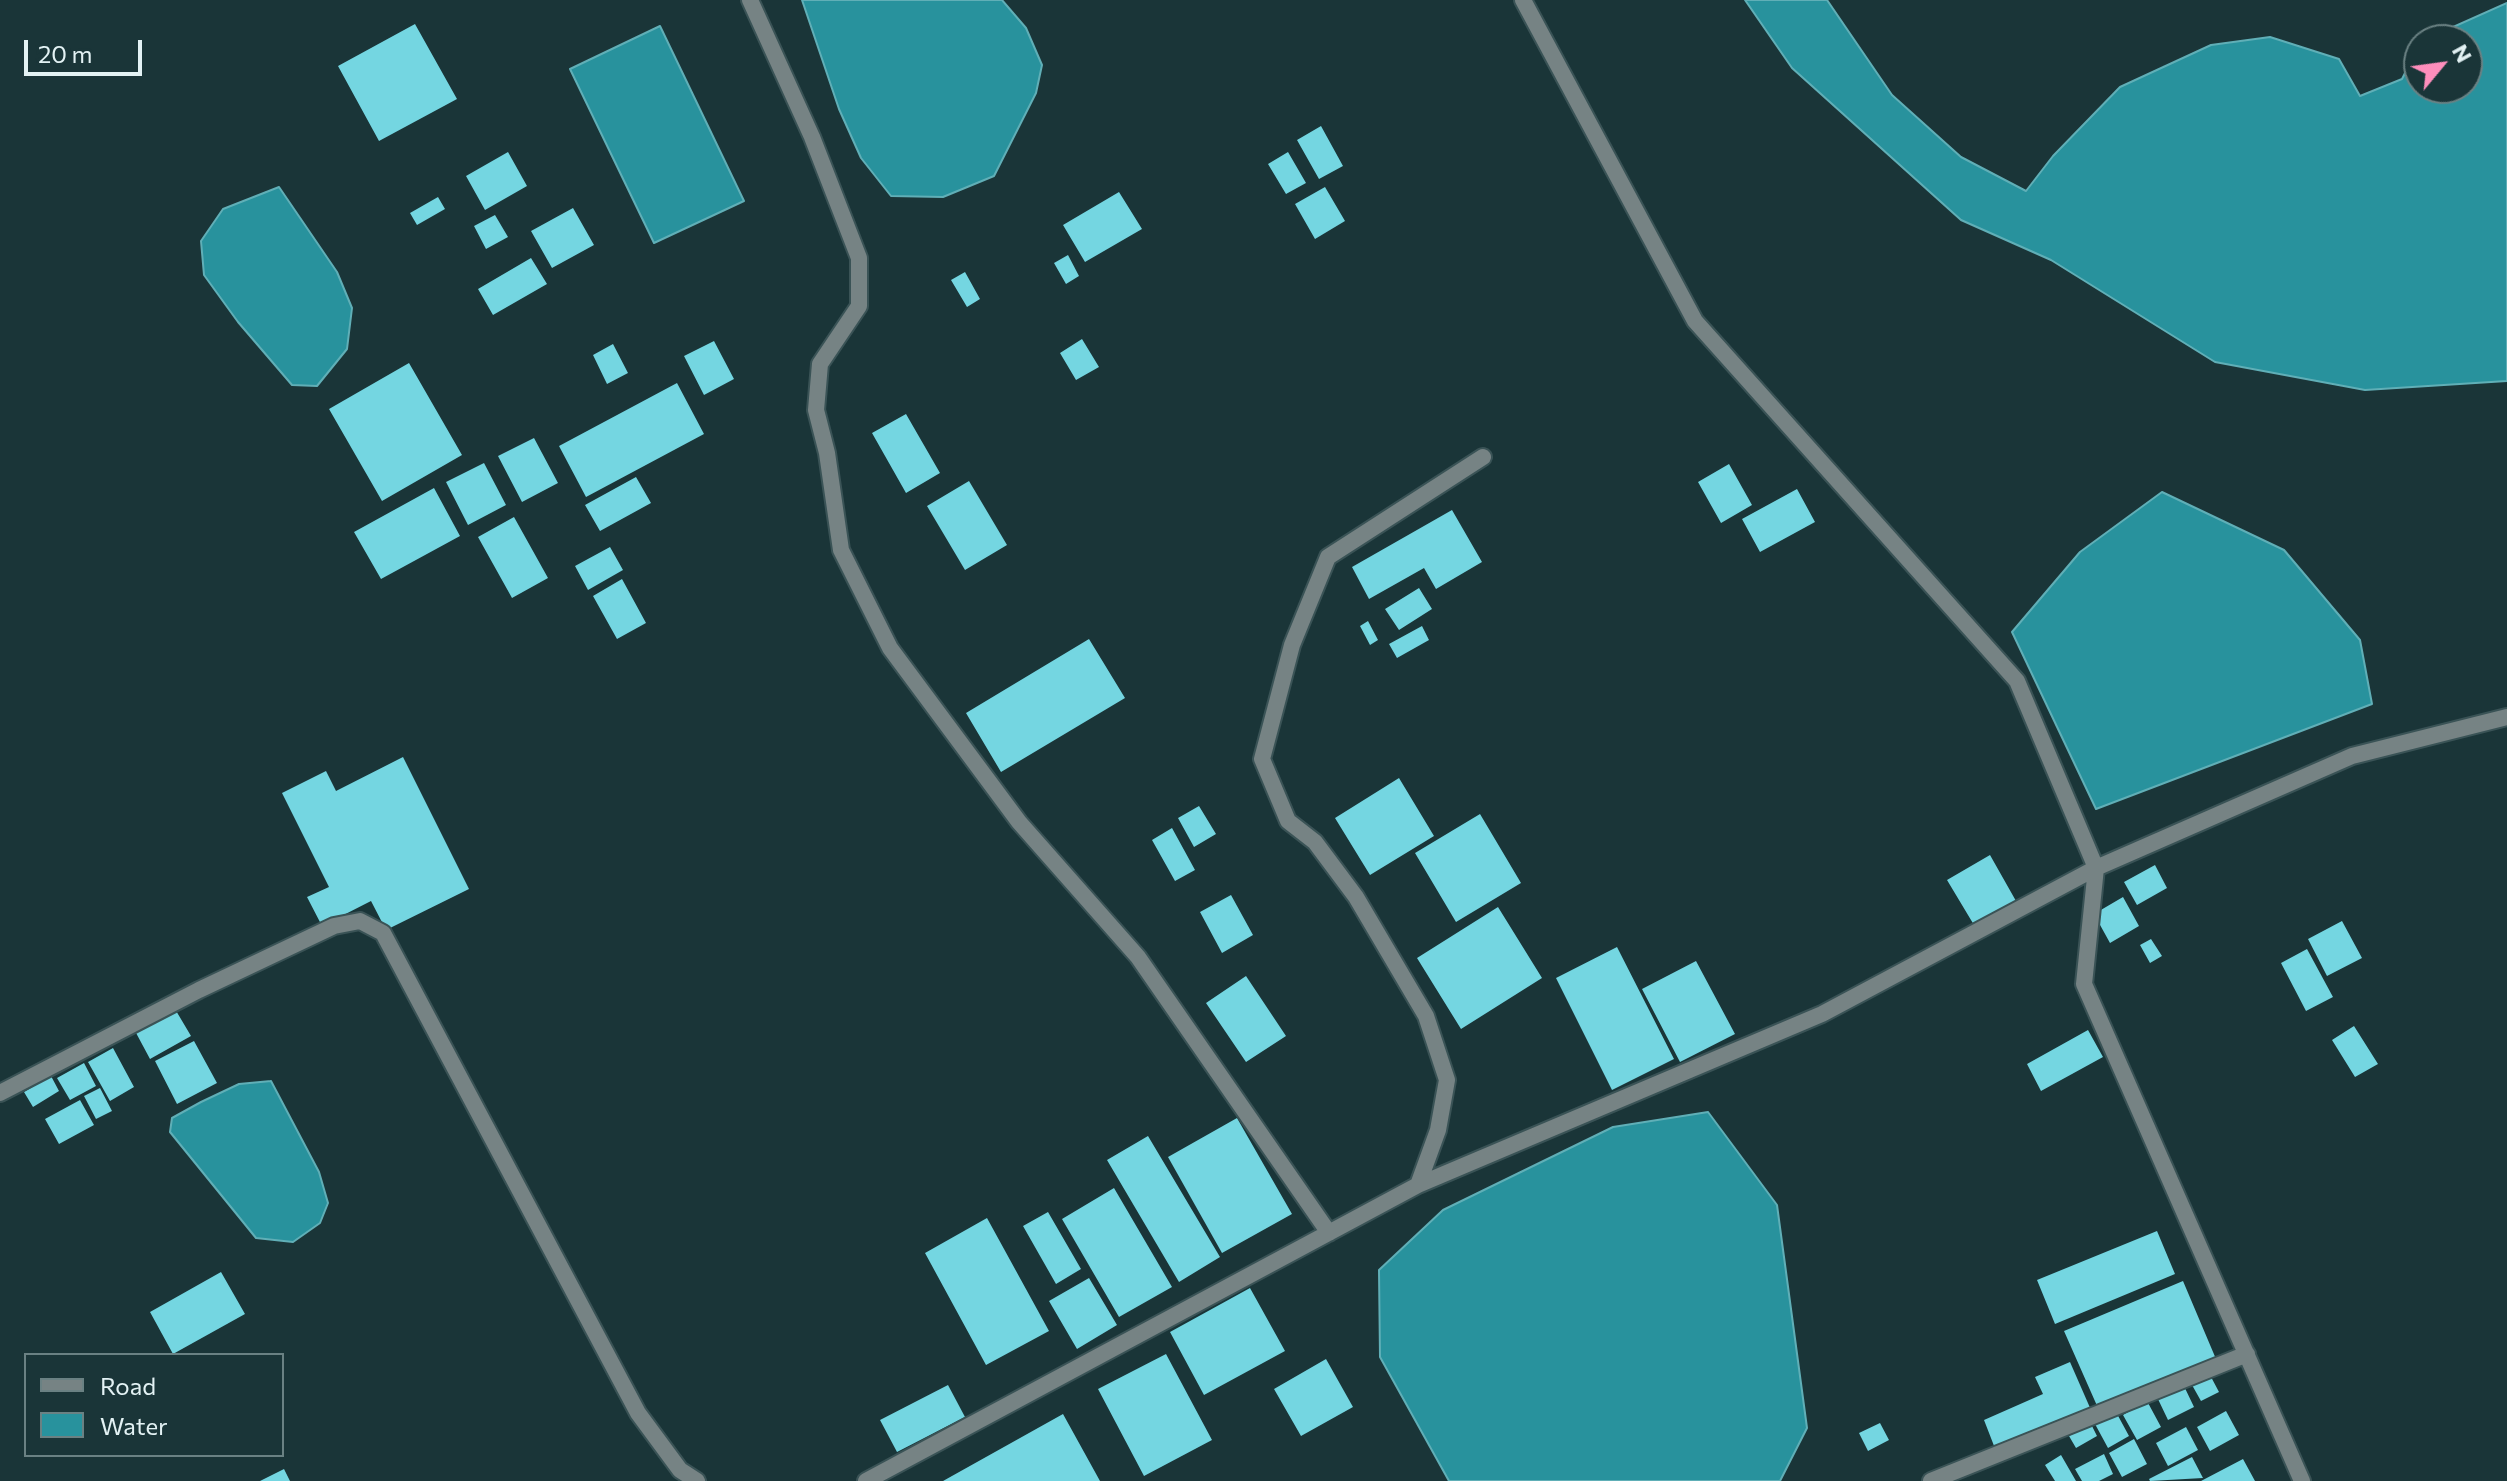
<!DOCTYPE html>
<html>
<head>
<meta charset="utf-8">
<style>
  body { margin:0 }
  #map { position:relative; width:2507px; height:1481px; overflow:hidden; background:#1a3538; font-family:Commissioner,sans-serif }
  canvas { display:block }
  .legend { position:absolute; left:24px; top:1353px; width:260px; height:104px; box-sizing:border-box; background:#1a3538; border:2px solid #6a8183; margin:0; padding:10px 14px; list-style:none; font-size:24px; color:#e3f2f4 }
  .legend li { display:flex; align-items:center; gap:16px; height:40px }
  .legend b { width:40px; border:2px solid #6a8183 }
  .north { position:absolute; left:2403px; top:24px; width:80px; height:80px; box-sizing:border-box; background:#1a3538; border:2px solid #6a8183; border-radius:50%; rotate:61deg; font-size:22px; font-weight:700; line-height:32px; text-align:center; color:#e3f2f4 }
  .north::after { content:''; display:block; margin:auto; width:28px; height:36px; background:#fe8ebc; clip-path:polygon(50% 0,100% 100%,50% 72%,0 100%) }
  .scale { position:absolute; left:24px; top:40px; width:118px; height:36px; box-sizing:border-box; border:4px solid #e3f2f4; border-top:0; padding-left:10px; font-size:24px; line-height:28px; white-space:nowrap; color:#e3f2f4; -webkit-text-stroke:6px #1a3538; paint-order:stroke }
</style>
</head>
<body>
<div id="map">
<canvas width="2507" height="1481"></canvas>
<ul class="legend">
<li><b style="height:10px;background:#768384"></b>Road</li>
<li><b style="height:22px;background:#28929d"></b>Water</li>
</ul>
<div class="north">N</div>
<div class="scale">20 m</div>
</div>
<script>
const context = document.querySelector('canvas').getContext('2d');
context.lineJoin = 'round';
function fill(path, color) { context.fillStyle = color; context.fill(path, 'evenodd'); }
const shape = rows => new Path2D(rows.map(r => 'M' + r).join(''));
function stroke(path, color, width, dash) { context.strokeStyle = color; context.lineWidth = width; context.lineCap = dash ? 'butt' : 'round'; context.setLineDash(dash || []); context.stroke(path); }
const water = shape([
  [802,0,1002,0,1026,28,1042,65,1036,93,994,176,943,197,891,196,861,158,839,109,802,0],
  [1745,0,1827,0,1892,95,1961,157,2026,191,2053,156,2120,87,2211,45,2270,37,2339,59,2360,96,2402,79,2419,46,2419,88,2467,88,2467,40,2424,40,2507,3,2507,381,2365,390,2215,362,2051,260,1961,220,1792,68,1745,0],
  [660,26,744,201,654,243,570,69,660,26],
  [279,187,337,272,352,308,347,349,317,386,292,385,238,322,204,275,201,241,223,209,279,187],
  [2162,492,2284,550,2360,640,2372,704,2096,809,2012,632,2080,552,2162,492],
  [271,1081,319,1172,328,1203,320,1223,293,1242,256,1238,170,1132,172,1118,201,1102,239,1084,271,1081],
  [1708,1112,1777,1205,1807,1428,1780,1481,1449,1481,1380,1357,1379,1270,1443,1210,1613,1127,1708,1112]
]);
fill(water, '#28929d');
stroke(water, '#60afb7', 2);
fill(shape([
  [415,24,457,99,379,141,338,66],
  [1321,126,1343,166,1319,179,1297,140],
  [508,152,527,186,485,210,466,176],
  [1288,152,1306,183,1286,194,1268,164],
  [1325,187,1345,221,1315,239,1295,204],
  [1119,192,1142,229,1085,262,1063,225],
  [438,197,445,209,417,225,410,213],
  [573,208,594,245,552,268,531,231],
  [495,215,508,237,486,249,474,226],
  [1068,255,1079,276,1066,284,1054,263],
  [531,258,547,284,493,315,478,289],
  [965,272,980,299,967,307,951,280],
  [1082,339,1099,367,1076,380,1060,353],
  [714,341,734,379,704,395,684,356],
  [613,344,628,373,607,384,593,355],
  [409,363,462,455,382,501,329,409],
  [677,383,704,434,586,497,559,446],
  [906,414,940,473,906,493,872,433],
  [534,438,558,483,522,502,498,456],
  [484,463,506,505,468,525,446,482],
  [1729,464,1752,505,1721,523,1698,482],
  [636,477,651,503,600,531,585,505],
  [969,481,1007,545,965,570,927,506],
  [434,488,460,536,381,579,354,532],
  [1797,489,1815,522,1760,552,1742,519],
  [1452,510,1482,562,1436,589,1424,568,1369,599,1352,567],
  [514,517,548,578,512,598,478,537],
  [610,547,623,570,588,590,575,566],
  [622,579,646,623,617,639,593,596],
  [1419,588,1432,609,1399,630,1385,609],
  [1368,621,1378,640,1370,645,1360,626],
  [1422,626,1429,640,1397,658,1389,644],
  [1089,639,1125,698,1001,772,966,713],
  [403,757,469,889,386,930,371,901,322,926,307,897,329,887,282,793,326,771,336,791],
  [1399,778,1434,836,1370,875,1335,818],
  [1199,806,1216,834,1194,847,1178,818],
  [1480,814,1521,883,1456,922,1415,853],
  [1172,828,1195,870,1175,881,1152,840],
  [1990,855,2016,901,1974,925,1947,880],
  [2155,865,2167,888,2137,905,2124,882],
  [1231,895,1253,935,1222,953,1200,912],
  [2123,897,2139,926,2110,943,2094,914],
  [1498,907,1542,978,1461,1029,1417,958],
  [2342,921,2362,958,2327,976,2308,939],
  [2151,939,2162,956,2150,963,2140,945],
  [1617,947,1674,1059,1612,1090,1556,978],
  [2307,949,2333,997,2306,1011,2281,963],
  [1696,961,1735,1034,1680,1062,1642,989],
  [1246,976,1286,1036,1246,1062,1206,1003],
  [175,1009,191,1036,150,1059,135,1031],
  [2354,1026,2378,1064,2355,1077,2332,1040],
  [2088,1030,2103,1057,2041,1091,2027,1064],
  [194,1041,217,1083,177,1104,155,1061],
  [113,1048,134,1087,110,1101,88,1062],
  [84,1063,96,1086,70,1100,57,1078],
  [51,1076,59,1091,33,1107,24,1092],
  [100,1088,112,1111,96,1119,84,1096],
  [80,1100,94,1125,59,1144,45,1119],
  [1237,1118,1292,1214,1222,1253,1168,1157],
  [1148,1136,1220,1257,1179,1282,1107,1160],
  [1114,1188,1172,1287,1119,1317,1062,1219],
  [1048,1212,1081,1269,1056,1284,1023,1226],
  [987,1218,1049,1331,986,1365,925,1253],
  [2157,1231,2175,1274,2055,1324,2037,1280],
  [221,1272,245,1314,173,1354,150,1312],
  [1089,1278,1117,1325,1077,1349,1049,1301],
  [2183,1281,2216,1359,2098,1408,2064,1331],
  [1250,1288,1285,1351,1204,1395,1170,1332],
  [1166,1354,1212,1440,1144,1476,1098,1389],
  [1326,1359,1353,1407,1301,1436,1274,1389],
  [2070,1362,2091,1410,1996,1451,1984,1420,2043,1394,2035,1377],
  [2210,1375,2219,1392,2201,1401,2192,1385],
  [2183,1384,2194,1407,2168,1420,2157,1397],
  [948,1385,965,1417,897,1452,880,1420],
  [2147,1401,2161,1427,2137,1440,2123,1415],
  [2226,1411,2239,1435,2210,1451,2197,1427],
  [2116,1412,2129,1436,2108,1448,2095,1424],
  [1063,1414,1100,1481,943,1481],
  [1880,1423,1889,1440,1868,1451,1859,1433],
  [2091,1424,2097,1436,2076,1448,2069,1436],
  [2186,1427,2198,1450,2168,1466,2156,1443],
  [2134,1439,2147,1464,2122,1477,2109,1453],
  [2104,1454,2113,1474,2099,1481,2082,1481,2075,1469],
  [2061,1455,2076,1481,2055,1481,2045,1465],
  [2192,1457,2203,1478,2150,1481,2149,1479],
  [2243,1459,2255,1481,2201,1481],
  [284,1469,290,1481,260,1481]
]), '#74d6e1');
const street = shape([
  [750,0,812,137,859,258,859,306,820,364,816,410,827,453,841,550,890,648,1019,822,1138,957,1329,1233],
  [1523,0,1695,321,2017,681,2096,868,2084,984,2302,1481],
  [0,1093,199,990,334,926,360,921,383,933,638,1413,680,1470,697,1481],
  [1418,1185,1438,1130,1447,1080,1426,1016,1356,897,1315,842,1288,821,1262,759,1292,645,1328,557,1483,457],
  [866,1481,1418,1185,1822,1014,2096,868,2352,756,2507,717],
  [1931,1481,2247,1354]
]);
stroke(street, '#3a5356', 20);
stroke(street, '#768384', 16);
</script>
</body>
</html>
